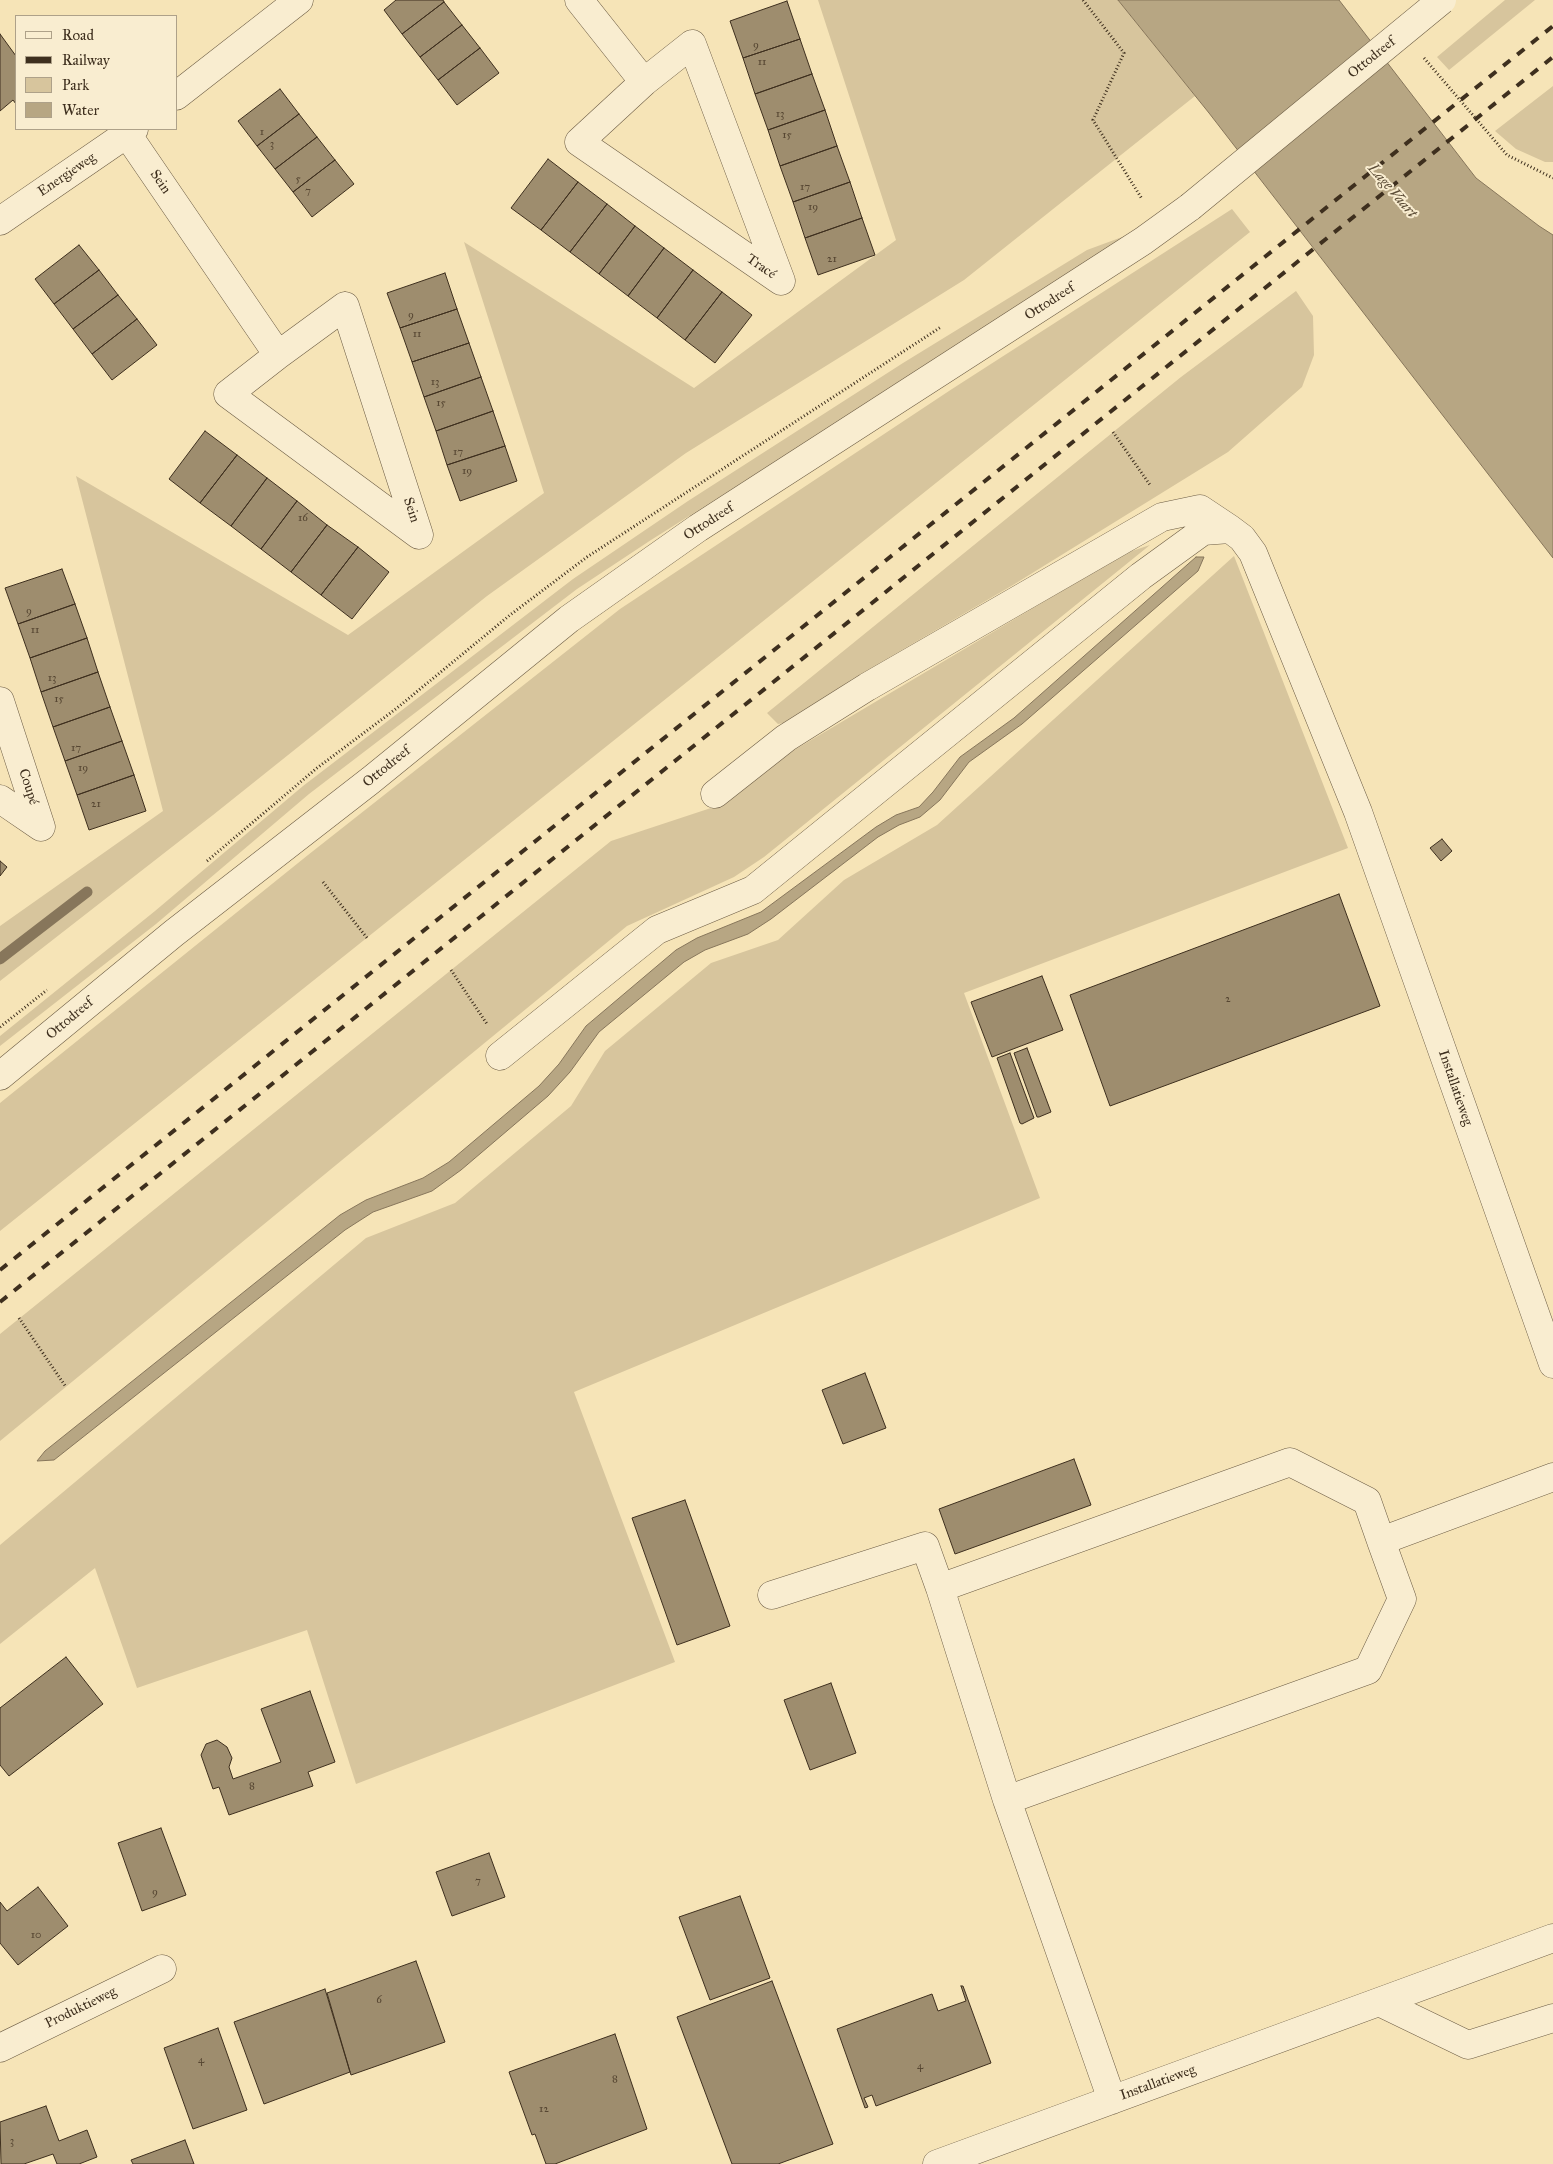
<!DOCTYPE html>
<html>
<head>
<meta charset="utf-8">
<style>
  body { margin:0 }
  #map { position:relative; width:1553px; height:2164px; overflow:hidden; background:#f6e4b7; font-family:"IM FELL Great Primer",serif }
  canvas { display:block }
  .legend { position:absolute; left:15px; top:15px; width:162px; height:115px; box-sizing:border-box; background:#f9edd0; border:1px solid #aea189; margin:0; padding:6px 9px; list-style:none; font-size:15px; color:#3e2f1e }
  .legend li { display:flex; align-items:center; gap:10px; height:25px }
  .legend b { width:25px; border:1px solid #aea189 }
</style>
</head>
<body>
<div id="map">
<canvas width="1553" height="2164"></canvas>
<ul class="legend">
<li><b style="height:6px;background:#f9edd0"></b>Road</li>
<li><b style="height:6px;background:#3e2f1e"></b>Railway</li>
<li><b style="height:14px;background:#d7c59d"></b>Park</li>
<li><b style="height:14px;background:#b7a683"></b>Water</li>
</ul>
</div>
<script>
const context = document.querySelector('canvas').getContext('2d');
context.lineJoin = 'round';
function fill(path, color) { context.fillStyle = color; context.fill(path, 'evenodd'); }
const shape = rows => new Path2D(rows.map(r => 'M' + r).join(''));
function stroke(path, color, width, dash) { context.strokeStyle = color; context.lineWidth = width; context.lineCap = dash ? 'butt' : 'round'; context.setLineDash(dash || []); context.stroke(path); }
function write(font, color, halo, rows, align = 'center') {
  context.font = font + ' "IM FELL Great Primer",serif'; context.lineWidth = 4; context.setLineDash([]); context.textBaseline = 'middle'; context.strokeStyle = halo; context.fillStyle = color; for (const [text, x, y, turn = 0] of rows) {
    context.save(); context.translate(x, y); context.rotate((+turn || 0) * Math.PI / 180); context.textAlign = isNaN(turn) ? turn : align; if (halo) context.strokeText(text, 0, 0); context.fillText(text, 0, 0); context.restore();
  }
}
fill(shape([
  [818,0,1118,0,1195,96,964,280,686,453,487,596,213,815,0,981,0,926,163,811,76,476,348,635,544,493,464,242,694,388,896,240],
  [1505,0,1535,0,1449,70,1437,57],
  [1553,86,1553,162,1545,162,1516,149,1495,131],
  [1232,209,1250,232,0,1231,0,1103,308,855,620,609,952,389],
  [1133,233,905,380,651,540,577,589,309,794,156,924,0,1046,0,1036,155,911,303,786,573,579,688,501,903,363,1087,250],
  [1296,291,1313,316,1314,355,1302,387,1228,452,1013,585,852,679,789,722,778,724,767,713,1181,377],
  [1150,545,764,857,734,877,627,926,0,1441,0,1334,611,841,720,805,764,768,1126,553],
  [1234,556,1348,848,964,993,1040,1198,574,1392,675,1662,356,1784,307,1630,137,1688,95,1568,0,1644,0,1545,366,1238,455,1203,571,1106,605,1051,711,963,778,940,844,880,937,825]
]), '#d7c59d');
const water = shape([
  [1118,0,1339,0,1476,178,1539,226,1553,235,1553,558,1209,113,1118,0],
  [1196,557,1204,557,1198,571,1022,724,969,762,940,800,920,817,899,825,878,837,771,919,748,934,705,950,684,962,599,1032,570,1072,548,1096,461,1170,432,1191,373,1212,345,1230,54,1460,37,1461,45,1451,340,1215,366,1200,423,1178,449,1162,539,1086,559,1064,586,1026,676,950,697,938,761,912,876,827,896,815,919,807,933,792,960,757,1014,718,1196,557]
]);
fill(water, '#b7a683');
stroke(water, '#87765b', 1);
stroke(shape([
  [0,959,87,892]
]), '#87765b', 11);
const building = shape([
  [396,0,443,0,444,2,402,34,384,10,396,0],
  [787,1,800,39,743,58,730,21,787,1],
  [444,2,462,25,420,57,402,34,444,2],
  [462,25,480,48,438,80,420,57,462,25],
  [0,34,16,56,16,104,13,100,0,111,0,34],
  [800,39,812,74,755,94,743,58,800,39],
  [480,48,499,73,457,105,438,80,480,48],
  [812,74,825,110,768,130,755,94,812,74],
  [280,89,299,114,257,146,238,121,280,89],
  [825,110,837,146,780,166,768,130,825,110],
  [299,114,317,137,275,169,257,146,299,114],
  [317,137,335,160,293,192,275,169,317,137],
  [837,146,850,182,793,202,780,166,837,146],
  [548,159,578,182,541,230,511,208,548,159],
  [335,160,354,184,312,217,293,192,335,160],
  [578,182,607,204,570,252,541,230,578,182],
  [850,182,862,218,805,238,793,202,850,182],
  [607,204,635,226,599,274,570,252,607,204],
  [862,218,875,255,818,275,805,238,862,218],
  [635,226,664,248,628,296,599,274,635,226],
  [79,245,99,270,54,304,35,279,79,245],
  [664,248,693,270,657,318,628,296,664,248],
  [99,270,118,295,73,329,54,304,99,270],
  [693,270,722,292,685,340,657,318,693,270],
  [445,273,457,309,400,328,387,293,445,273],
  [722,292,752,315,715,363,685,340,722,292],
  [118,295,137,319,92,354,73,329,118,295],
  [457,309,469,343,412,362,400,328,457,309],
  [137,319,157,345,112,380,92,354,137,319],
  [469,343,481,377,424,397,412,362,469,343],
  [481,377,493,411,436,431,424,397,481,377],
  [493,411,505,446,447,465,436,431,493,411],
  [205,431,237,455,200,503,169,479,205,431],
  [505,446,517,481,460,501,447,465,505,446],
  [237,455,267,478,231,526,200,503,237,455],
  [267,478,297,501,261,549,231,526,267,478],
  [297,501,327,525,291,572,261,549,297,501],
  [327,525,358,547,321,595,291,572,327,525],
  [358,547,389,572,352,619,321,595,358,547],
  [62,569,75,604,18,624,5,588,62,569],
  [75,604,87,638,30,658,18,624,75,604],
  [87,638,98,672,41,692,30,658,87,638],
  [98,672,110,707,53,727,41,692,98,672],
  [110,707,122,741,65,761,53,727,110,707],
  [122,741,134,775,77,795,65,761,122,741],
  [134,775,146,811,89,830,77,795,134,775],
  [1442,839,1452,851,1441,861,1430,848,1442,839],
  [0,861,7,867,0,876,0,861],
  [1339,894,1380,1006,1110,1106,1070,995,1339,894],
  [1042,976,1063,1030,992,1057,971,1002,1042,976],
  [1027,1048,1051,1112,1039,1117,1037,1117,1014,1053,1027,1048],
  [1010,1053,1034,1118,1022,1124,1020,1123,997,1058,1010,1053],
  [865,1373,886,1428,843,1444,822,1390,865,1373],
  [1074,1459,1091,1505,955,1554,939,1509,1074,1459],
  [685,1500,730,1626,677,1645,632,1518,685,1500],
  [66,1657,103,1704,9,1776,0,1765,0,1708,66,1657],
  [831,1683,856,1753,810,1770,784,1700,831,1683],
  [310,1691,335,1762,308,1772,313,1786,229,1815,219,1787,213,1789,201,1755,206,1744,217,1740,227,1747,232,1758,229,1767,233,1779,281,1762,261,1709,310,1691],
  [161,1828,186,1895,142,1911,118,1843,161,1828],
  [489,1853,505,1897,452,1916,436,1872,489,1853],
  [38,1887,68,1926,18,1965,0,1943,0,1902,7,1911,38,1887],
  [740,1896,770,1978,710,2000,679,1917,740,1896],
  [416,1961,445,2042,351,2075,327,1993,416,1961],
  [772,1981,833,2144,778,2164,732,2164,677,2017,772,1981],
  [961,1986,963,1986,991,2063,876,2106,872,2095,864,2098,868,2107,865,2108,837,2029,932,1994,938,2011,966,2001,961,1986],
  [325,1989,350,2072,264,2104,234,2022,325,1989],
  [218,2028,247,2110,193,2129,164,2048,218,2028],
  [615,2034,647,2129,555,2164,546,2164,535,2134,532,2135,509,2072,615,2034],
  [46,2106,59,2141,87,2130,97,2157,79,2164,57,2164,53,2154,24,2164,1,2164,0,2122,46,2106],
  [185,2140,194,2164,133,2164,131,2160,185,2140]
]);
fill(building, '#9e8d6e');
stroke(building, '#3e2f1e', 1);
const minor = shape([
  [579,0,644,82],
  [692,44,781,281,579,142,644,82,692,44],
  [176,96,299,0],
  [127,134,278,355],
  [0,221,134,129],
  [345,306,419,535,228,394,278,355,345,306],
  [0,701,41,827,0,799],
  [715,794,786,738,867,687,1162,517,1200,509,1230,529],
  [500,1056,657,930,753,890,1141,576,1203,531,1230,529,1242,538,1253,553,1358,812,1553,1364],
  [0,1076,174,933,371,780,569,619,698,528,1143,241,1190,207],
  [940,1588,1290,1462,1367,1501,1381,1541],
  [772,1595,925,1546,940,1588,1007,1800,1112,2100],
  [1007,1800,1368,1670,1402,1599,1381,1541,1553,1477],
  [1379,2002,1468,2045,1553,2018],
  [0,2048,162,1969],
  [937,2164,1553,1938]
]);
stroke(minor, '#6c5c44', 29);
stroke(shape([
  [1083,0,1124,53,1093,120,1142,199],
  [1424,58,1507,155,1553,178],
  [1113,432,1150,485],
  [207,861,317,768,397,708,510,615,587,557,941,327],
  [323,882,367,938],
  [451,970,487,1024],
  [0,1027,47,990],
  [19,1318,66,1387]
]), '#3e2f1e', 3, [1, 2.5]);
stroke(minor, '#f9edd0', 28);
stroke(shape([
  [0,1270,1553,26],
  [0,1302,1553,57]
]), '#3e2f1e', 4, [9, 9]);
const minorBridge = shape([
  [1190,207,1442,0]
]);
stroke(minorBridge, '#6c5c44', 29, []);
stroke(minorBridge, '#f9edd0', 28);
write('11px', '#564632', null, [
  ["9",756,45],
  ["11",762,62],
  ["13",780,114],
  ["1",262,132],
  ["15",787,135],
  ["3",272,144],
  ["5",298,179],
  ["17",805,187],
  ["7",308,191],
  ["19",813,207],
  ["21",832,259],
  ["9",411,315],
  ["11",417,334],
  ["13",435,382],
  ["15",441,403],
  ["17",458,452],
  ["19",467,471],
  ["16",303,518],
  ["9",29,611],
  ["11",35,630],
  ["13",52,678],
  ["15",59,699],
  ["17",76,748],
  ["19",83,768],
  ["21",96,804],
  ["2",1228,999],
  ["8",252,1786],
  ["7",478,1881],
  ["9",155,1892],
  ["10",36,1935],
  ["6",379,2000],
  ["4",201,2060],
  ["4",920,2066],
  ["8",615,2079],
  ["12",544,2109],
  ["3",12,2141]
]);
write('14px', '#3e2f1e', '#f9edd0', [
  ["Ottodreef",1372,58,-39],
  ["Energieweg",67,175,-34],
  ["Sein",160,182,56],
  ["Tracé",761,267,35],
  ["Ottodreef",1050,302,-33],
  ["Sein",411,510,72],
  ["Ottodreef",709,522,-33],
  ["Ottodreef",387,767,-39],
  ["Coupé",28,787,72],
  ["Ottodreef",70,1019,-40],
  ["Installatieweg",1455,1088,71],
  ["Produktieweg",81,2008,-26],
  ["Installatieweg",1158,2083,-20]
]);
write('italic 15px', '#5c4d37', '#f9edd0', [
  ["Lage Vaart",1392,191,49]
]);
</script>
</body>
</html>
